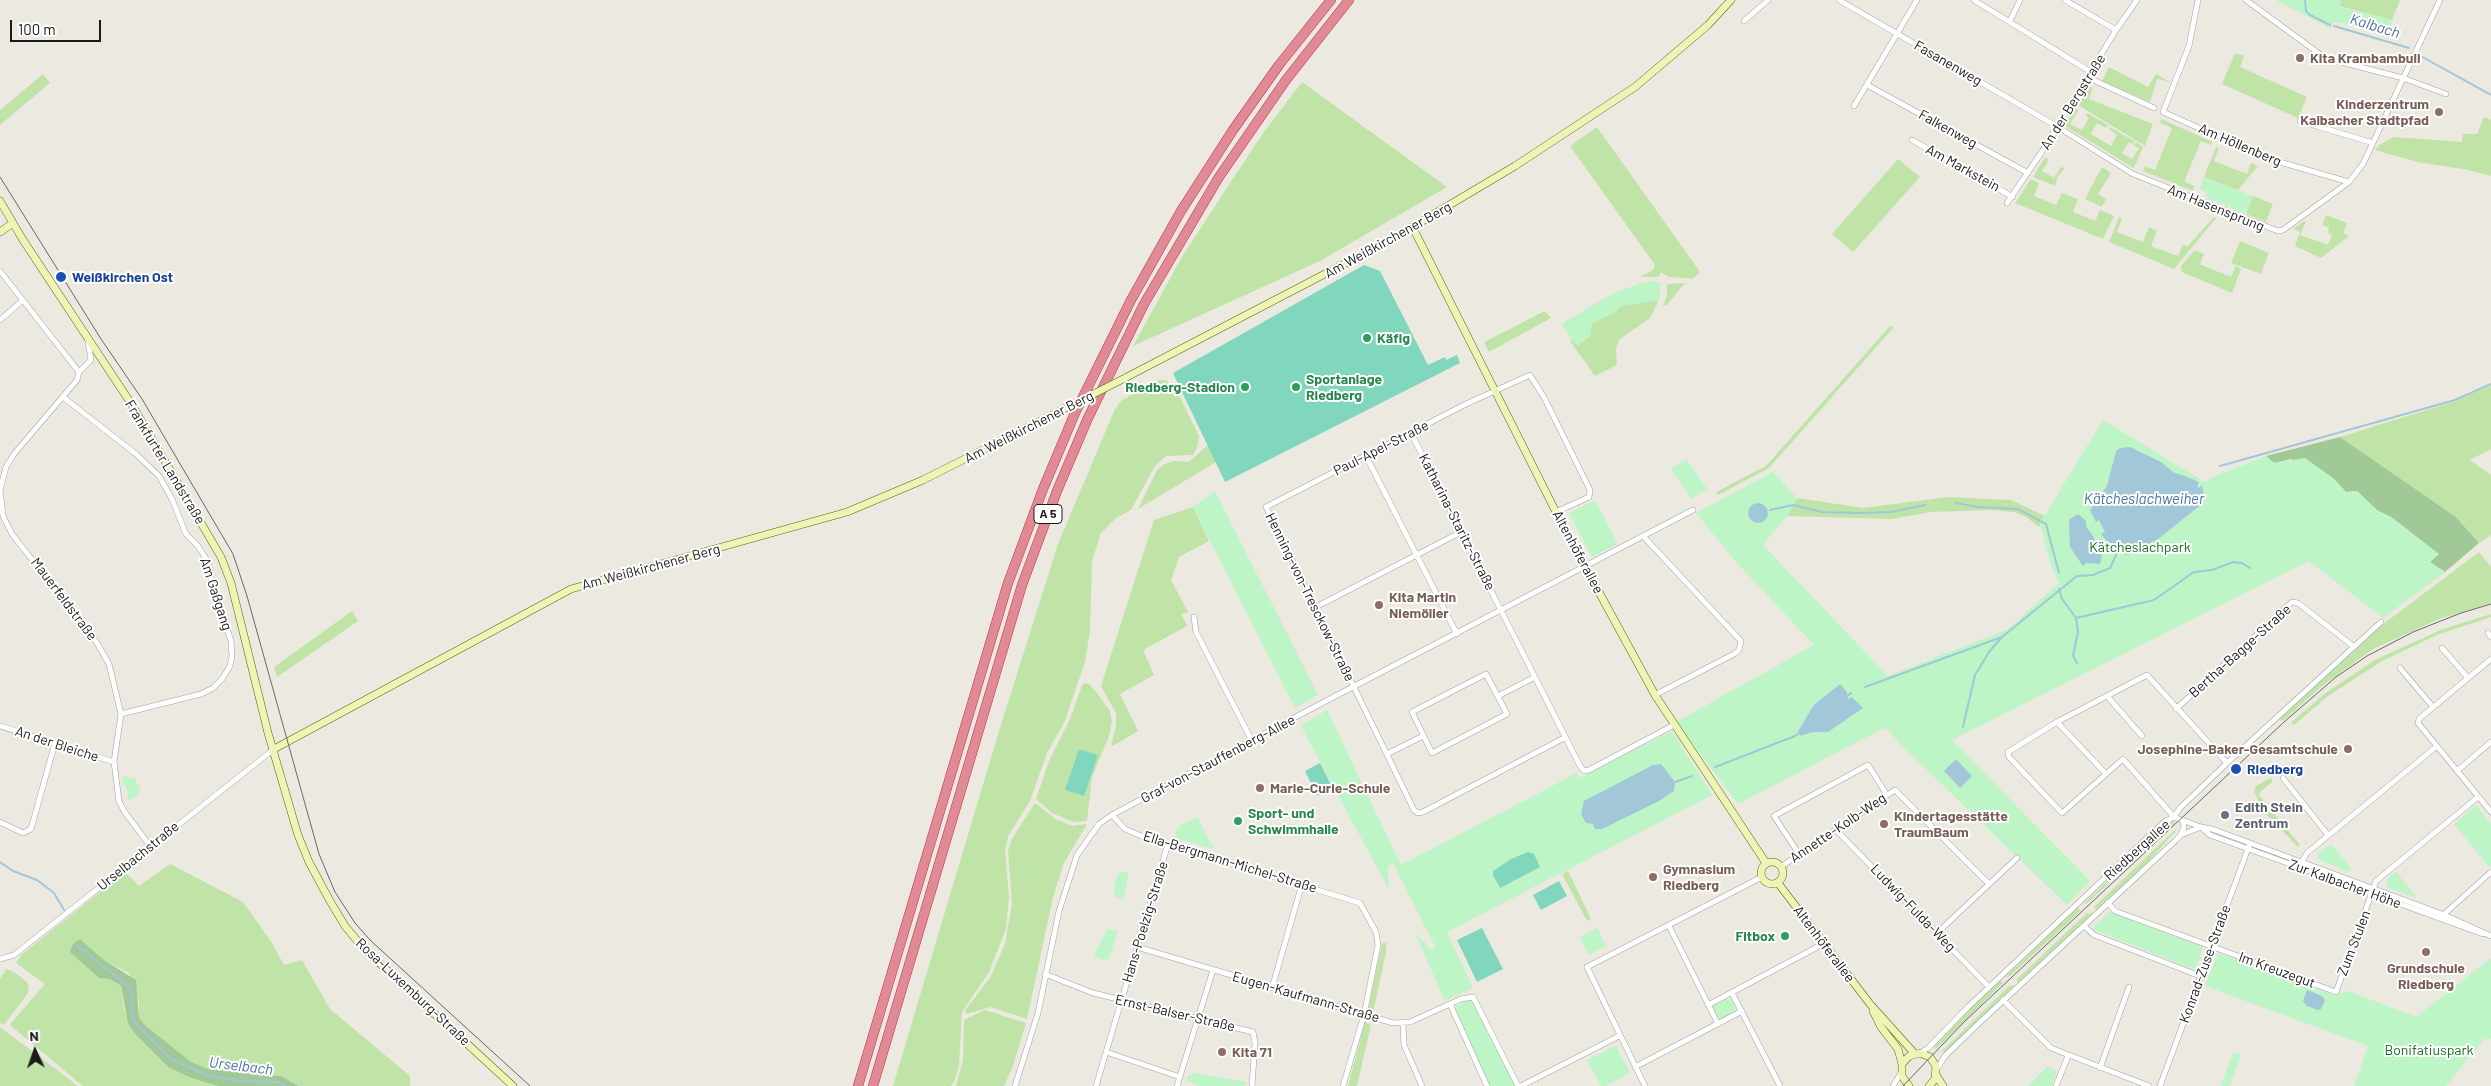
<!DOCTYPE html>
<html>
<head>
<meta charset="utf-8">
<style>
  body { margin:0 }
  #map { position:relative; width:2491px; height:1086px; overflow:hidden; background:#ece9e0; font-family:Barlow,sans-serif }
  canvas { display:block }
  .north { position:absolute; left:10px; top:1026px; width:50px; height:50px; -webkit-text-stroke:4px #fff; paint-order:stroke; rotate:357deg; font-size:14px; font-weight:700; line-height:20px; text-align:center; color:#1a1a1a }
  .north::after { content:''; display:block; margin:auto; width:18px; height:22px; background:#1a1a1a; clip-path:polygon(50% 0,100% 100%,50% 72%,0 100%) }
  .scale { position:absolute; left:10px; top:20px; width:91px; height:22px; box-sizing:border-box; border:2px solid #1a1a1a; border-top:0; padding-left:6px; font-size:15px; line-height:18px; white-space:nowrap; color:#1a1a1a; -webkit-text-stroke:4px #fff; paint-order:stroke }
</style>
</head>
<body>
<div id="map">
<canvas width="2491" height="1086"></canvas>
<div class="north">N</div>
<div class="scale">100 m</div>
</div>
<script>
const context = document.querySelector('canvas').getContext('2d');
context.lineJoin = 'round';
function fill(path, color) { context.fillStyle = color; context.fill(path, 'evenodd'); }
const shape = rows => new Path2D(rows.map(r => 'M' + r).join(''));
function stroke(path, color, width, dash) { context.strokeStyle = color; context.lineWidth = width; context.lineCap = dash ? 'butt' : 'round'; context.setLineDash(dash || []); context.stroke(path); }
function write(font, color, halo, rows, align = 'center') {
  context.font = font + ' Barlow,sans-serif'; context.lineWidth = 4; context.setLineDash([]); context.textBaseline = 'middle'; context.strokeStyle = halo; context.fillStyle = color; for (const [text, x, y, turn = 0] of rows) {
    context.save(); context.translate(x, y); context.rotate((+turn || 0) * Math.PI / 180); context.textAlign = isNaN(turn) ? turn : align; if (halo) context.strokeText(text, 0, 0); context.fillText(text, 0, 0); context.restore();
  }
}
fill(shape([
  [2341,0,2400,0,2392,20,2339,6],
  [2235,53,2244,56,2240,67,2307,97,2298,118,2222,84],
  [2109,67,2148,87,2156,74,2170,82,2157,79,2150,102,2102,81],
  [43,74,50,83,0,125,0,110],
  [1302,82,1447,187,1320,261,1133,346,1183,255,1261,136],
  [2089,86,2093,88,2089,99,2153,124,2145,146,2078,105],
  [2075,108,2078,111,2070,124,2082,130,2089,118,2086,116,2087,113,2108,125,2106,128,2097,123,2091,134,2111,146,2117,135,2109,129,2110,127,2134,141,2132,144,2129,142,2122,153,2132,159,2139,148,2134,145,2136,142,2143,147,2134,168,2065,126],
  [2484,117,2491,120,2491,176,2463,169,2417,162,2375,150,2379,145,2394,137,2462,142,2463,134,2477,134],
  [2161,119,2213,142,2211,145,2201,141,2186,177,2185,182,2194,186,2193,191,2143,171,2145,166,2155,170,2172,128,2160,123],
  [1597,127,1700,272,1693,279,1669,277,1661,272,1658,277,1640,277,1653,270,1655,265,1570,146],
  [2216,147,2219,148,2214,161,2247,174,2251,163,2258,166,2238,190,2204,177],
  [2045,157,2049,160,2042,171,2054,178,2061,167,2065,168,2058,176,2055,186,2033,177],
  [1898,159,1920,177,1853,252,1832,234],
  [2102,167,2111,173,2098,194,2106,199,2102,207,2085,199],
  [2031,179,2039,183,2034,196,2056,205,2062,193,2078,199,2073,212,2095,221,2100,210,2114,216,2103,239,2015,203],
  [2253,196,2273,204,2266,222,2246,214],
  [2326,215,2347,223,2343,233,2349,236,2321,258,2295,246,2300,232,2293,229,2304,221,2306,222,2300,235,2328,245,2332,235,2328,233,2329,228,2322,225],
  [2119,217,2122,219,2117,232,2143,242,2149,227,2157,231,2151,246,2178,256,2183,244,2187,247,2214,217,2216,218,2174,269,2109,242],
  [2240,241,2269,253,2261,274,2231,263],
  [2195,250,2204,254,2200,264,2204,266,2231,277,2236,266,2241,269,2232,293,2182,272,2181,266],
  [1685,283,1667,305,1663,306,1667,295,1667,284],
  [1659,300,1650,318,1619,340,1616,348,1617,365,1595,376,1570,341,1572,340,1578,345,1590,336,1592,323,1615,312,1621,306],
  [1545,311,1551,318,1489,352,1484,342],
  [1890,326,1894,327,1769,468,1718,495,1716,492,1766,466],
  [1159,380,1166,380,1177,391,1199,436,1197,448,1193,455,1166,456,1155,466,1131,510,1116,518,1101,533,1092,561,1090,631,1085,662,1064,723,1047,753,1030,801,1008,836,1005,852,1009,896,1006,929,989,972,962,1012,959,1066,955,1080,951,1086,893,1086,999,731,1058,544,1115,409,1122,400],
  [2491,385,2491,449,2470,460,2491,475,2491,535,2479,543,2456,517,2340,437,2456,401],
  [1208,445,1216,462,1138,509,1157,470,1163,465,1173,461,1189,462],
  [1949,497,2011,500,2045,516,2039,527,2026,517,2014,512,1990,510,1930,512,1892,519,1787,516,1797,498,1863,508],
  [1193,507,1209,541,1179,557,1171,580,1188,612,1181,614,1187,626,1143,650,1154,675,1120,694,1138,731,1111,747,1116,725,1116,713,1101,686,1154,520],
  [2479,552,2491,567,2491,603,2439,619,2373,649,2322,686,2284,720,2280,721,2279,719,2378,628],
  [352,611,358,621,277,677,274,667],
  [2491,614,2491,617,2437,635,2382,661,2328,696,2294,725,2291,722,2288,725,2327,692,2375,660,2443,629],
  [1083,683,1089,684,1097,693,1110,711,1112,721,1109,736,1092,777,1087,821,1073,822,1052,813,1036,799,1049,761,1070,719],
  [2270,778,2273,781,2258,794,2300,845,2298,847,2263,811,2254,791,2256,786],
  [1035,803,1057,820,1073,826,1087,824,1064,863,1053,897,1027,1019,990,1007,967,1014,965,1013,966,1009,990,978,1005,944,1012,904,1008,850,1012,839],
  [2172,821,2176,823,2086,904,2084,903,2082,905],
  [2177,828,2175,832,2147,863,2096,910,2094,907],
  [170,864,243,902,272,943,284,965,302,960,330,1009,410,1076,410,1086,299,1086,281,1076,208,1069,190,1061,145,1025,139,1018,139,1002,129,973,104,960,80,939,71,952,99,978,110,979,121,986,124,1009,135,1034,168,1067,191,1078,218,1086,83,1086,11,1026,11,1023,45,984,16,963,21,955,125,872,139,886],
  [1568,871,1591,919,1587,921,1562,874],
  [2078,907,2080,911,2076,915,2010,976,2004,978],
  [2092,912,2093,913,2018,983,2016,980,2018,978,2087,913,2089,914],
  [1382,943,1386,943,1386,952,1373,1013,1368,1010],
  [6,969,14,972,27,982,29,987,28,993,4,1025,0,1023,0,979],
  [2000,980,2003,983,1936,1049,1934,1047,1932,1049,1965,1012],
  [2015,985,1945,1054,1943,1051,1940,1053,2009,986],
  [985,1010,1026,1023,1013,1066,1004,1086,956,1086,963,1060,964,1020],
  [1365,1022,1371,1025,1357,1086,1348,1086],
  [0,1027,69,1079,77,1086,0,1086]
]), '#c0e4a8');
fill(shape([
  [2340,437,2456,517,2479,543,2445,572,2430,562,2438,554,2391,517,2378,511,2357,491,2346,492,2333,478,2291,459,2274,463,2266,456],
  [80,939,104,960,136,980,139,1018,145,1025,190,1061,208,1069,281,1076,299,1086,218,1086,191,1078,168,1067,135,1034,128,1023,121,986,110,979,99,978,70,952,73,944]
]), '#a1c997');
fill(shape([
  [2276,0,2341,0,2339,7,2392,20,2388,35,2334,21,2331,29],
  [2204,177,2253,196,2246,214,2205,197,2207,192,2200,189],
  [1651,281,1661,283,1659,300,1621,306,1616,312,1592,323,1590,336,1578,345,1574,343,1562,325,1564,322,1612,294,1641,283],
  [2103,420,2205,482,2212,477,2266,456,2274,463,2305,458,2333,478,2346,492,2357,491,2378,511,2391,517,2439,554,2430,562,2445,572,2383,618,2309,561,1952,740,2090,881,2067,905,1899,743,1886,727,1738,804,1676,722,1814,645,1736,562,1696,513,1773,472,1797,498,1787,516,1763,545,1888,676,2008,629,2059,583,2050,562,2040,523],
  [1686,459,1707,489,1692,499,1671,469],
  [1215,491,1318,695,1295,708,1193,507],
  [1595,500,1618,544,1592,557,1569,513],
  [1327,710,1401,865,1577,773,1580,778,1672,731,1712,795,1447,932,1473,988,1445,1001,1414,931,1430,949,1436,948,1393,863,1388,867,1389,890,1301,726],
  [129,776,129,779,136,778,136,785,140,785,139,794,129,801,126,785,123,785,122,777],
  [2476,805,2491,824,2491,865,2489,867,2454,824],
  [1197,817,1214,849,1174,838,1178,827],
  [2331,844,2352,869,2348,872,2318,859,2318,854],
  [1120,871,1129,873,1123,899,1114,896,1115,882],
  [2396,872,2416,896,2414,897,2388,888,2386,880],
  [2110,912,2203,947,2195,970,2092,929],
  [1597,928,1606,946,1588,955,1580,937],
  [1107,929,1118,931,1108,961,1094,956],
  [2218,953,2334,995,2348,991,2416,1017,2491,958,2491,1039,2484,1039,2446,1086,2354,1086,2368,1046,2205,986],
  [1727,999,1731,999,1735,1008,1734,1012,1722,1019,1717,1017,1713,1008,1714,1005],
  [1468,1000,1474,1002,1516,1086,1490,1086,1455,1009,1457,1006],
  [1616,1046,1630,1073,1605,1086,1601,1086,1587,1060],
  [2233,1052,2241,1055,2230,1086,2221,1086],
  [2048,1066,2057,1072,2051,1086,2028,1086],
  [1194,1073,1246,1082,1246,1086,1199,1086,1187,1080,1188,1075,1192,1076]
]), '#bdf5c7');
fill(shape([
  [1364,265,1380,271,1428,365,1445,357,1446,360,1457,355,1460,363,1225,482,1173,373],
  [1079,749,1098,755,1084,796,1065,790],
  [1320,763,1333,788,1317,796,1305,771],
  [1528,852,1534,854,1540,867,1500,888,1493,875,1493,871,1511,859],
  [1559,881,1567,896,1541,910,1533,895],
  [1482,928,1503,969,1477,982,1457,940]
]), '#81d7be');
fill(shape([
  [2130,447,2161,462,2173,472,2195,480,2199,483,2197,486,2199,488,2202,485,2204,497,2202,504,2158,539,2128,555,2115,551,2101,534,2105,532,2099,520,2096,522,2090,510,2107,486,2116,451,2120,448],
  '1748 513a10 10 0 1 1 20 0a10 10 0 1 1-20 0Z',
  [2078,514,2086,521,2086,526,2094,538,2102,557,2100,564,2086,563,2083,566,2070,547,2069,523,2070,519],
  [1840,684,1847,692,1848,699,1852,697,1863,708,1828,732,1813,732,1801,736,1798,731,1814,705],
  [1956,759,1972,776,1960,788,1944,771],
  [1661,764,1675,782,1674,791,1659,801,1602,829,1595,829,1593,824,1586,823,1581,814,1584,801,1653,765],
  [2307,990,2322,996,2325,1000,2321,1009,2318,1010,2307,1006,2303,1001]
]), '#a2c7d8');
stroke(shape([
  [2305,0,2306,11,2310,15,2330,25],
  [2334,26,2409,48],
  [2417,54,2491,95],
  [2220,466,2455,400,2491,384],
  [1956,503,1978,507,2018,509,2046,524,2059,573],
  [1770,510,1793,505,1822,512,1860,513,1891,512,1925,505],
  [2059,589,2062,599,2076,618,2078,632,2073,656,2077,663],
  [2076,618,2154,600,2194,572,2212,570,2233,562,2242,563,2250,568],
  [1865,687,2002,637,2077,576,2093,575,2110,568,2117,553],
  [1846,697,1851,693],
  [1963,727,1975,675,1989,652,2002,637],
  [1715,767,1795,736,1801,732],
  [1675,782,1692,776],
  [0,862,13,871,37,880,54,893,64,910],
  [77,945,131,989,133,1020,171,1059,206,1075,241,1081,279,1082,286,1086]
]), '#a2c7d8', 2);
const street = shape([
  [1839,0,2058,127,2133,174,2278,231,2283,230,2349,182,2363,164,2440,0],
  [1974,0,2091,72],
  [2065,0,2116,30],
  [2198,0,2189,46,2163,112,2266,158,2349,182],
  [2246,0,2325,58,2403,78,2446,94],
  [1744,21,1768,0],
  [2010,21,2020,0],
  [2087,77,2154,108],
  [1867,85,2028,173],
  [1854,106,1917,0],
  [2300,121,2373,143],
  [1912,140,2013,197],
  [2007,203,2041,153,2116,30,2137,0],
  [0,271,79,372,77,380,14,454,6,467,0,490,3,516,12,534,97,643,109,664,121,714,114,762,119,801,124,811,150,846],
  [0,320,23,300],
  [79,372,91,360,88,341],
  [63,397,136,454,159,476,172,499,186,534,198,546,208,562,212,584,231,641,232,656,230,666,222,679,213,688,201,694,121,714],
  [1411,433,1580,766,1584,771,1589,770,1674,725],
  [1366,456,1457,634],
  [1556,512,1589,497,1590,490,1545,399,1530,375,1466,404,1266,507,1414,810,1418,813,1423,812,1564,738],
  [1644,537,1741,641,1739,650,1734,654,1655,695],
  [1316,607,1461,532],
  [1194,617,1196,632,1252,741],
  [2488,633,2491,637],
  [2442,648,2468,678],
  [2491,659,2419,719,2418,723,2491,812],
  [2400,668,2433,707],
  [1486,674,1507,714,1432,753,1412,712,1486,674],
  [1498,696,1535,677],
  [2107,696,2142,736],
  [2176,709,2292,602,2298,603,2353,646],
  [2057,722,2106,774],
  [0,726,114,762],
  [1387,754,1423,736],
  [2457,771,2491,742],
  [2283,778,2328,835],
  [1112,815,1125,829,1141,836,1360,903,1376,932,1378,945,1364,1015,1343,1086],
  [2174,817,2123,759,2062,813,2009,757,2008,752,2057,722,2147,675,2227,763],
  [2174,817,2201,827,2212,829,2442,914,2491,936],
  [0,822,23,833,31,829,55,743],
  [2201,827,2210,835,2483,934],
  [1836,830,1989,987],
  [2181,835,2201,827],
  [1799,854,1774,816,1868,765,1887,795],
  [2300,865,2307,853,2437,746],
  [1782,866,1895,790,1989,884],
  [2108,903,2115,911,2336,992,2376,881,2478,797],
  [2441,917,2491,872],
  [1669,926,1718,1024],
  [2084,926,2094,935,2200,976],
  [1937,933,2017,858],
  [1137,947,1393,1023,1410,1022,1461,999,1473,997,1518,1086],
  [0,959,14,955,274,749],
  [1045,974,1093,993,1253,1032,1255,1043,1252,1086],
  [1272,988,1302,884],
  [1732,993,1780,1086],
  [2003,1000,2051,1048,2149,1086],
  [1450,1004,1487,1086],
  [1708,1005,1823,944],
  [1403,1024,1404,1045,1422,1086],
  [1106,1052,1180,1077],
  [1920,1053,1928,1048,1968,1007,2164,822,2174,817,2180,808,2227,763,2381,622],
  [1635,1067,1742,1011],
  [2100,1068,2129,987],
  [1937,1069,1945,1056,1976,1026,2175,841,2181,835,2184,827,2183,820],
  [1015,1086,1038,1013,1059,911,1070,877,1077,855,1099,824,1112,815,1322,703,1693,510],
  [1096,1086,1168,844],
  [1177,1086,1213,970],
  [1521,1086,1619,1036],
  [1645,1086,1587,967,1762,877],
  [1893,1086,1901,1073],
  [2056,1086,2068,1056],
  [2160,1086,2249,846]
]);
const secondary = shape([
  [0,201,23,240,132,405,221,557,231,583,268,733,298,835,309,862,330,901,345,926,364,949,513,1086],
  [1413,228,1563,526,1655,695,1766,863],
  [0,232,13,223],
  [1125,378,1392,239,1515,166,1635,87,1708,25,1731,0],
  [274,749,571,589,847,512,923,480,1058,412],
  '1761 873a11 11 0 1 1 22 0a11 11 0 1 1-22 0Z',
  [1778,883,1870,1004,1915,1054],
  [1873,1011,1881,1027,1898,1049,1902,1064],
  [1936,1075,1943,1086],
  [1909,1086,1902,1076,1902,1064,1909,1056,1920,1053,1930,1057,1936,1066,1935,1079,1929,1086]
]);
const highway = shape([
  [858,1086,1008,583,1043,489,1075,413,1131,300,1181,211,1233,130,1279,65,1331,0],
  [873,1086,1022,585,1057,491,1088,418,1144,304,1219,177,1286,80,1349,0]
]);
stroke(street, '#a1a1a1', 6);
stroke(secondary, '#56680a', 8);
stroke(highway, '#ca2d54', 10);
stroke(street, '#fff', 5);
stroke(secondary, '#ecf5b5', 7);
stroke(highway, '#e08b93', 9);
stroke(shape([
  [0,177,101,339,142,399,233,554,247,596,319,854,335,892,355,923,370,940,530,1086],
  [1903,1086,1964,1022,2284,722,2336,677,2367,656,2413,632,2461,613,2491,604]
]), '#686868', 1);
const secondaryBridge = shape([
  [1058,412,1125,378]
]);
stroke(secondaryBridge, '#56680a', 8, []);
stroke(secondaryBridge, '#ecf5b5', 7);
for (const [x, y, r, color] of [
  [2300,58,5,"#8d6e63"],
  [2439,112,5,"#8d6e63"],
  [61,277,6,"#1a4fb4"],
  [1367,338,5,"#2e9e5b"],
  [1245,387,5,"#2e9e5b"],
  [1296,387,5,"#2e9e5b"],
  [1379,605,5,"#8d6e63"],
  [2348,749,5,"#8d6e63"],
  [2236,769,6,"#1a4fb4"],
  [1260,788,5,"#8d6e63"],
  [2225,815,5,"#6b7280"],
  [1238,821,5,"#2e9e5b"],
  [1884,824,5,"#8d6e63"],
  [1653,877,5,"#8d6e63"],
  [1785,936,5,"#2e9e5b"],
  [2426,952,5,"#8d6e63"],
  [1222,1052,5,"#8d6e63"]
]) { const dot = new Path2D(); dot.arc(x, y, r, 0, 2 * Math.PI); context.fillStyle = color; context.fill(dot); stroke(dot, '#fff', 2); }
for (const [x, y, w] of [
  [1048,514,28]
]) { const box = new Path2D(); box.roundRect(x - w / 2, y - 9.5, w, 19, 4); context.fillStyle = '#fff'; context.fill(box); stroke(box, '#1a1a1a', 1); }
write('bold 12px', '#1a1a1a', null, [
  ["A 5",1048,514]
]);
write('bold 14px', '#785e54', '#fff', [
  ["Kita Krambambuli",2310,58],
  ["Kinderzentrum",2429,104,"right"],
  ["Kalbacher Stadtpfad",2429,120,"right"],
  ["Kita Martin",1389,597],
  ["Niemöller",1389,613],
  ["Josephine-Baker-Gesamtschule",2338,749,"right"],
  ["Marie-Curie-Schule",1270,788],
  ["Kindertagesstätte",1894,816],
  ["TraumBaum",1894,832],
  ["Gymnasium",1663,869],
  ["Riedberg",1663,885],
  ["Grundschule",2426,968,"center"],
  ["Riedberg",2426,984,"center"],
  ["Kita 71",1232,1052]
], 'left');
write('14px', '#1a1a1a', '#fff', [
  ["Fasanenweg",1948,63,30],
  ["An der Bergstraße",2073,102,-58],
  ["Falkenweg",1948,129,29],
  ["Am Höllenberg",2240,145,23],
  ["Am Markstein",1963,168,29],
  ["Am Hasensprung",2216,208,22],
  ["Am Weißkirchener Berg",1388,240,-29],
  ["Am Weißkirchener Berg",1029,427,-27],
  ["Paul-Apel-Straße",1381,448,-27],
  ["Frankfurter Landstraße",165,462,59],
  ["Katharina-Staritz-Straße",1457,522,63],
  ["Altenhöferallee",1578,552,62],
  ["Am Weißkirchener Berg",651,567,-15],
  ["Am Gaßgang",216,594,72],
  ["Henning-von-Tresckow-Straße",1310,597,64],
  ["Mauerfeldstraße",64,599,53],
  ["Bertha-Bagge-Straße",2240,651,-42],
  ["An der Bleiche",57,744,18],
  ["Graf-von-Stauffenberg-Allee",1218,759,-28],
  ["Annette-Kolb-Weg",1838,828,-34],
  ["Riedbergallee",2137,850,-42],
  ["Urselbachstraße",138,856,-39],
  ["Ella-Bergmann-Michel-Straße",1230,862,17],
  ["Zur Kalbacher Höhe",2345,884,20],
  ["Ludwig-Fulda-Weg",1913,908,46],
  ["Hans-Poelzig-Straße",1145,922,-73],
  ["Zum Stulen",2354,943,-69],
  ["Altenhöferallee",1824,944,53],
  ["Konrad-Zuse-Straße",2205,964,-70],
  ["Im Kreuzegut",2277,970,20],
  ["Rosa-Luxemburg-Straße",413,992,43],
  ["Eugen-Kaufmann-Straße",1306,997,16],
  ["Ernst-Balser-Straße",1175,1013,13]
]);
write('bold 14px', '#164399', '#fff', [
  ["Weißkirchen Ost",72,277],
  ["Riedberg",2247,769]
], 'left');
write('bold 14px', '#27864d', '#fff', [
  ["Käfig",1377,338],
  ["Sportanlage",1306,379],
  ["Riedberg",1306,395],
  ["Riedberg-Stadion",1235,387,"right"],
  ["Sport- und",1248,813],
  ["Schwimmhalle",1248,829],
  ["Fitbox",1775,936,"right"]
], 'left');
write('14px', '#117021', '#fff', [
  ["Kätcheslachpark",2140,547],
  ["Bonifatiuspark",2429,1050]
]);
write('bold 14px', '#5b616d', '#fff', [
  ["Edith Stein",2235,807],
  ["Zentrum",2235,823]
], 'left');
write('italic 15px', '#4d70a3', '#fff', [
  ["Kalbach",2375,26,17],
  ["Kätcheslachweiher",2144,499],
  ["Urselbach",241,1066,7]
]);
</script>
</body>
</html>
